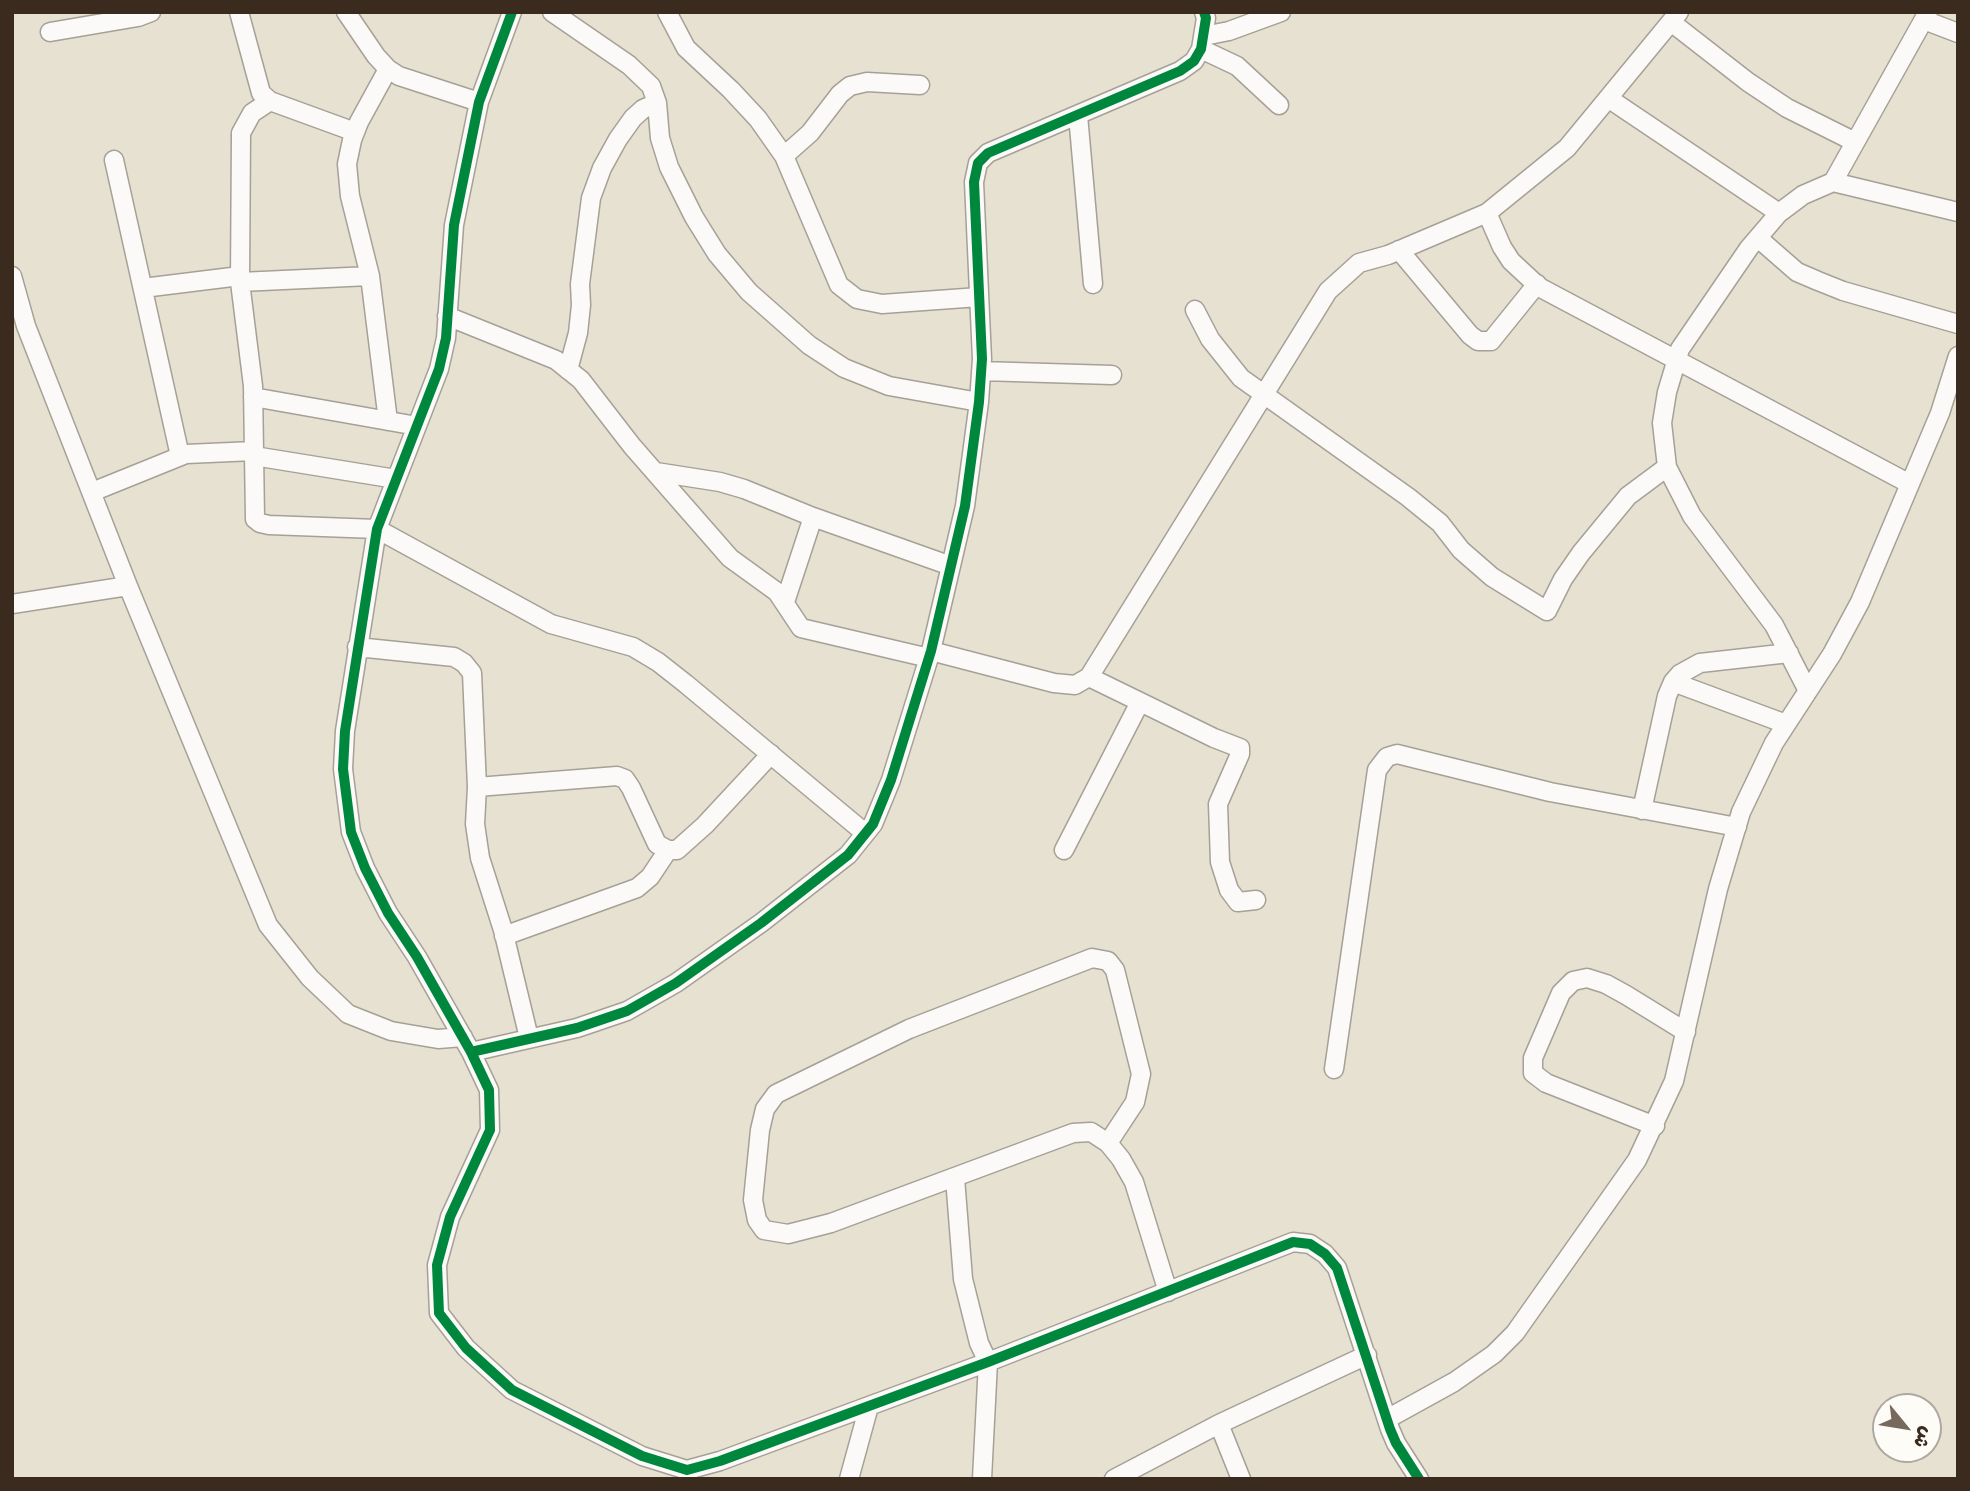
<!DOCTYPE html>
<html>
<head>
<meta charset="utf-8">
<style>
  body { margin:0 }
  #map { position:relative; width:1970px; height:1491px; overflow:hidden; background:#e7e1d2; font-family:Sriracha,"Playpen Sans Arabic",sans-serif }
  canvas { display:block }
  .frame { position:absolute; inset:0; border:14px solid #3b2a1e; pointer-events:none }
  .north { position:absolute; left:1872px; top:1393px; width:70px; height:70px; box-sizing:border-box; background:#fdfcf7; border:2px solid #afa8a0; border-radius:50%; rotate:120deg; font-size:19px; font-weight:700; line-height:28px; text-align:center; color:#3b2a1e }
  .north::after { content:''; display:block; margin:auto; width:24px; height:32px; background:#776a5d; clip-path:polygon(50% 0,100% 100%,50% 72%,0 100%) }
</style>
</head>
<body>
<div id="map">
<canvas width="1970" height="1491"></canvas>
<div class="frame"></div>
<div class="north">ش</div>
</div>
<script>
const context = document.querySelector('canvas').getContext('2d');
context.lineJoin = 'round';
const shape = rows => new Path2D(rows.map(r => 'M' + r).join(''));
function stroke(path, color, width, dash) { context.strokeStyle = color; context.lineWidth = width; context.lineCap = dash ? 'butt' : 'round'; context.setLineDash(dash || []); context.stroke(path); }
const minor = shape([
  [239,12,261,93,270,101,355,132],
  [346,12,376,56,388,69,399,76,479,102],
  [512,12,479,102,454,225,446,338,439,369,377,529,345,731,343,769,351,832,365,868,388,913,417,957,471,1052,489,1090,490,1130,450,1217,437,1265,439,1313,466,1348,512,1390,642,1456,687,1470,720,1461,988,1362,1293,1242,1310,1244,1325,1254,1337,1268,1390,1429,1396,1443,1419,1479],
  [552,12,629,65,651,86,657,103,660,138,669,167,694,217,717,254,749,292,809,345,844,368,889,386,979,402],
  [667,12,686,48,731,90,758,119,784,156,839,285,857,299,882,304,979,297],
  [1924,20,1958,33],
  [1671,22,1748,82,1787,108,1855,142],
  [50,32,138,17,151,12],
  [1204,36,1229,31,1281,12],
  [1201,49,1237,66,1279,105],
  [1608,98,1779,213],
  [270,101,252,113,241,133,240,282,253,386,255,519,260,523,269,525,377,529,551,624,633,647,658,662,686,684,865,833],
  [1078,115,1093,284],
  [784,156,810,133,840,94,850,86,867,82,920,85],
  [114,160,180,456],
  [1833,182,1958,212],
  [1487,213,1502,247,1511,261,1539,287,1910,484],
  [1758,238,1797,272,1818,281,1843,291,1958,324],
  [1399,250,1470,335,1478,341,1491,341,1537,284],
  [12,276,26,326,128,586,268,925,310,978,348,1014,391,1031,438,1039,463,1037],
  [370,276,388,421],
  [240,282,370,276,350,196,347,164,352,140,359,122,388,69],
  [143,288,240,276],
  [1195,310,1210,339,1241,378,1408,497,1440,523,1461,550,1492,577,1547,611,1563,579,1581,553,1628,496,1667,467],
  [447,316,556,360,581,380,632,446,730,558,777,592,801,628,929,658],
  [568,370,578,333,581,305,580,284,591,198,602,168,618,139,633,118,643,109,657,103],
  [981,371,1112,375],
  [253,397,417,426],
  [254,456,396,479],
  [656,472,720,482,744,489,813,517,951,566],
  [92,492,186,454,254,451],
  [785,602,813,517],
  [12,604,128,586],
  [357,647,454,657,464,663,472,673,477,787,475,824,480,858,503,930,529,1038],
  [931,651,1054,683,1075,685,1089,677,1328,291,1359,263,1388,255,1487,213,1567,148,1679,12],
  [1089,677,1214,738,1240,748,1240,754,1218,804,1220,862,1229,890,1238,902,1256,900],
  [1673,682,1786,724],
  [1808,691,1774,625,1692,516,1667,467,1662,423,1667,392,1680,349,1749,248,1779,213,1803,195,1833,182,1928,12],
  [477,787,617,776,625,779,631,788,657,844,668,850,677,850,705,825,771,754],
  [1642,810,1667,696,1673,682,1680,674,1700,663,1789,653],
  [1064,850,1140,702],
  [504,936,637,888,650,877,668,850],
  [471,1052,577,1028,627,1011,676,983,761,923,848,855,873,824,891,780,931,651,965,506,979,402,982,359,974,182,978,163,988,153,1180,71,1194,61,1201,49,1206,18,1204,12],
  [1334,1069,1377,770,1387,757,1397,754,1550,792,1737,827],
  [1655,1126,1546,1083,1533,1073,1533,1058,1561,993,1573,981,1587,978,1606,984,1626,995,1686,1032],
  [1108,1143,1135,1102,1141,1074,1115,970,1108,961,1092,958,909,1029,776,1094,765,1109,760,1130,753,1200,757,1220,764,1230,788,1234,831,1223,1073,1133,1091,1132,1108,1143,1121,1159,1134,1182,1168,1292],
  [955,1178,963,1279,979,1343,988,1362,982,1479],
  [1387,1419,1454,1382,1494,1354,1515,1333,1637,1160,1674,1081,1718,889,1741,812,1774,743,1832,654,1860,602,1940,413,1958,356],
  [1219,1424,1241,1479],
  [849,1479,869,1406],
  [1114,1479,1219,1424,1367,1355]
]);
stroke(minor, '#a6a096', 21);
stroke(minor, '#fbfaf8', 18);
stroke(shape([
  [512,12,479,102,454,225,446,338,439,369,377,529,345,731,343,769,351,832,365,868,388,913,417,957,471,1052,489,1090,490,1130,450,1217,437,1265,439,1313,466,1348,512,1390,642,1456,687,1470,720,1461,988,1362,1293,1242,1310,1244,1325,1254,1337,1268,1390,1429,1396,1443,1419,1479],
  [471,1052,577,1028,627,1011,676,983,761,923,848,855,873,824,891,780,931,651,965,506,979,402,982,359,974,182,978,163,988,153,1180,71,1194,61,1201,49,1206,18,1204,12]
]), '#00873e', 10);
</script>
</body>
</html>
